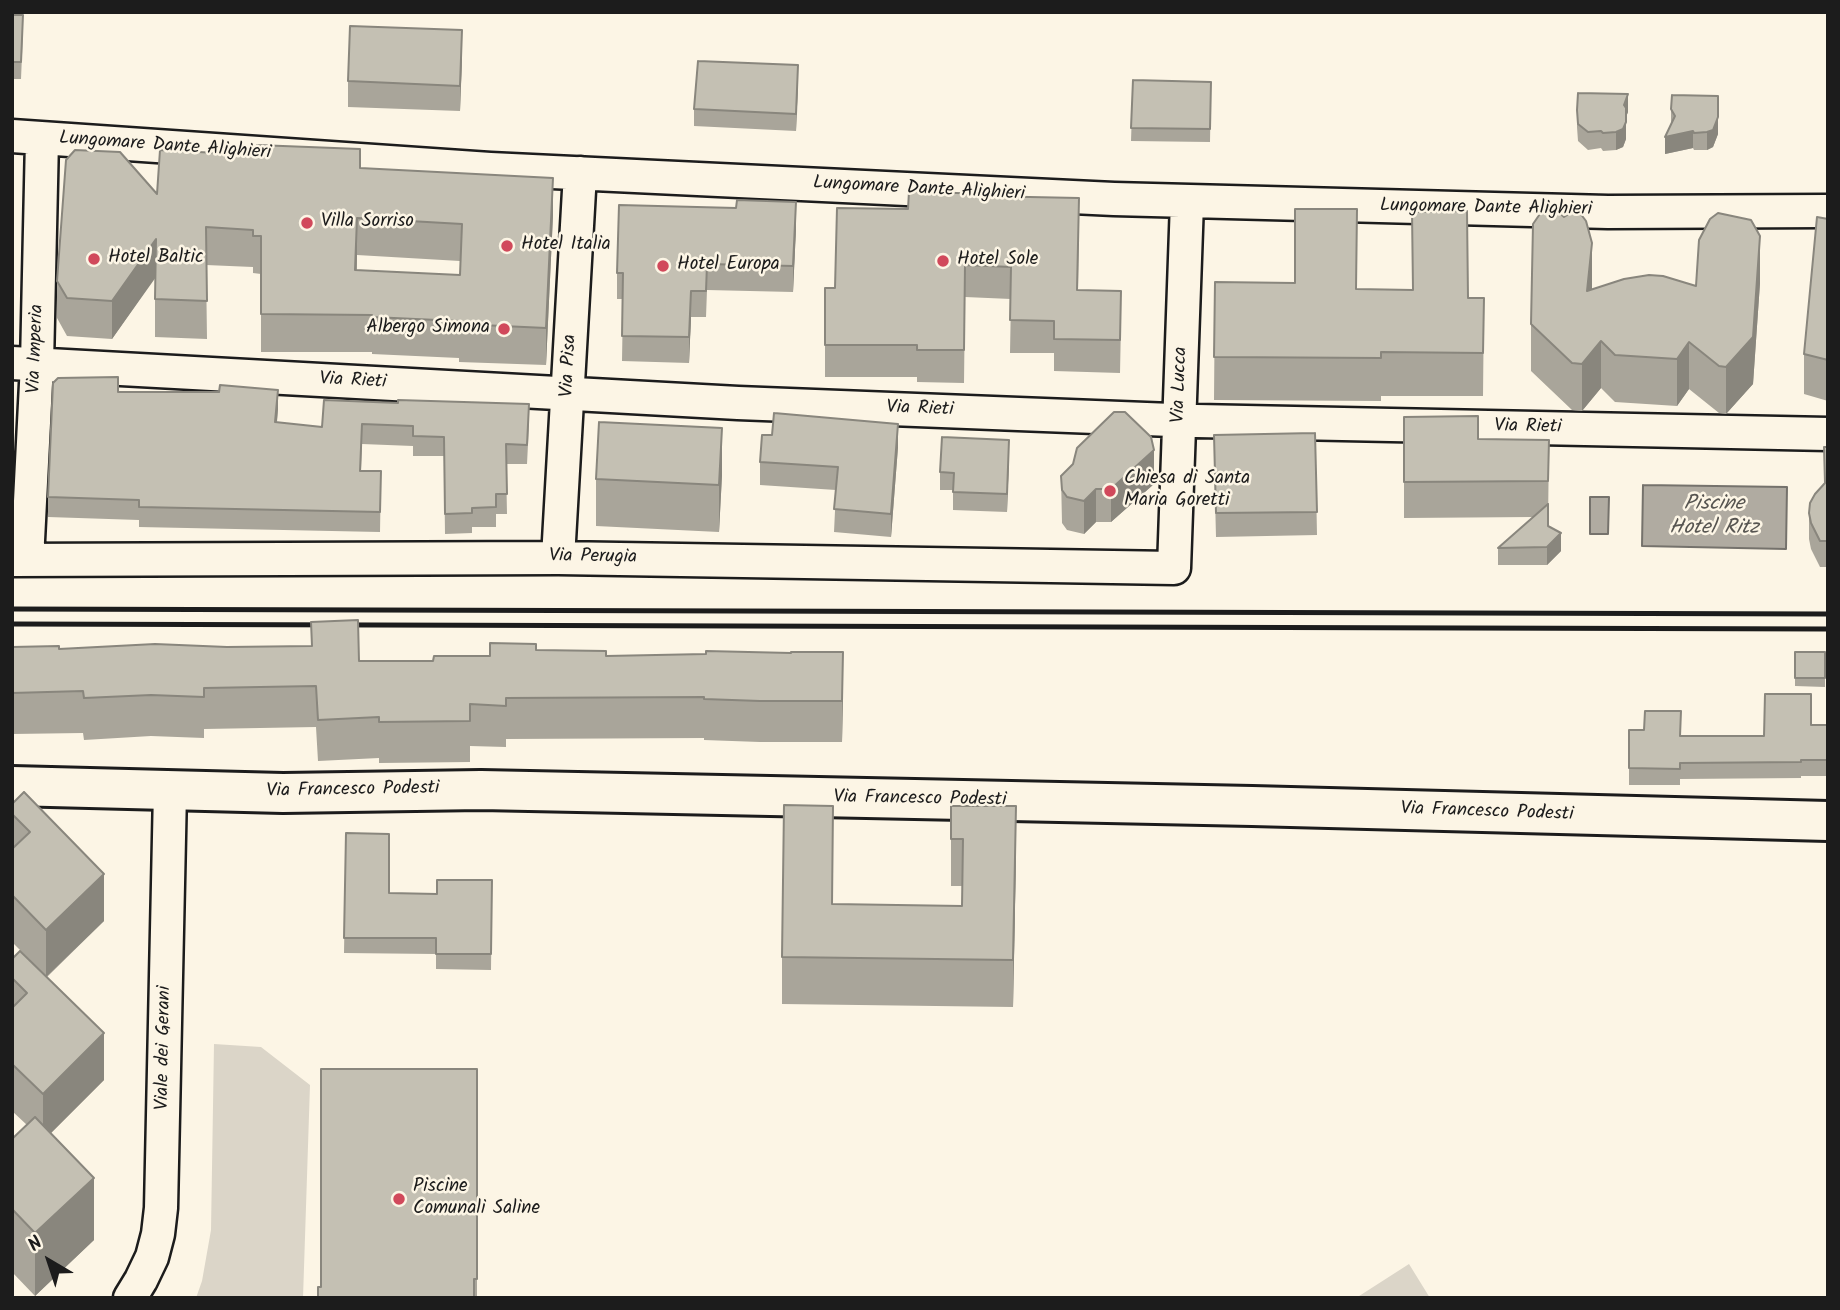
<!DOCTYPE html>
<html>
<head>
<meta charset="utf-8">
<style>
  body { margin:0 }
  #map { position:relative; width:1840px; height:1310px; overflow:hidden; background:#fcf5e5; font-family:Kalam,sans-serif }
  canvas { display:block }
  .frame { position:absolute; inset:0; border:14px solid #1c1c1c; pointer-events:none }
  .north { position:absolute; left:14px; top:1226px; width:70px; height:70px; -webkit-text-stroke:5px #fcf5e5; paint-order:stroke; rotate:321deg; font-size:19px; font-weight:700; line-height:28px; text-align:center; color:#1c1c1c }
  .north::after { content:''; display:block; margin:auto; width:24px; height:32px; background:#1c1c1c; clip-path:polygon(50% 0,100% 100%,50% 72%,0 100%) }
</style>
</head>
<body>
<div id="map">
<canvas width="1840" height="1310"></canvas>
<div class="frame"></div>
<div class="north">N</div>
</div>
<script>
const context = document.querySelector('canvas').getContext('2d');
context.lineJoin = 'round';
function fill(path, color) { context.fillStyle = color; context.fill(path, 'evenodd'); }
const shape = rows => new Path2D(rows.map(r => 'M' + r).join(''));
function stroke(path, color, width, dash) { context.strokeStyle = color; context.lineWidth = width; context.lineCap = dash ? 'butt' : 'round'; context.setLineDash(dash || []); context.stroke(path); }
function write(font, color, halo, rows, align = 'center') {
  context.font = font + ' Kalam,sans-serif'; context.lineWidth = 5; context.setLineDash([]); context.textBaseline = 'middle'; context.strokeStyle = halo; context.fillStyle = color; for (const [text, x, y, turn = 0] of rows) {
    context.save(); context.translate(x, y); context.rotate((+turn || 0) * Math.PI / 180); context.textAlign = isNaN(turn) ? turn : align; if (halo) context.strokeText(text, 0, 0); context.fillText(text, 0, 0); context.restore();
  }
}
fill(shape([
  [214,1044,261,1047,310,1085,303,1298,196,1298,202,1281,211,1230],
  [1409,1264,1430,1298,1356,1298]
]), '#dbd5c8');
const water = shape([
  [1643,485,1787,487,1786,549,1642,546,1643,485],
  [1590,497,1609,497,1608,534,1590,534,1590,497]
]);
fill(water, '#b0aba1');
stroke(water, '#75726c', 2);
const minor = shape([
  [12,136,490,169,1114,199,1608,212,1828,211],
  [12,363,738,403,1197,421,1828,434],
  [558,558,580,173],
  [12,560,558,558,1174,568,1187,202],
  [27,560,37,364,42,139],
  [130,1298,141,1280,152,1257,158,1234,161,1208,170,791]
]);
const major = shape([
  [12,786,283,793,481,790,1252,806,1828,821]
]);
stroke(minor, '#1c1c1c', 37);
stroke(major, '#1c1c1c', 44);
stroke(minor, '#fcf5e5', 32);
stroke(major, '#fcf5e5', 38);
stroke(shape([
  [12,609,1828,614],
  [12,624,1828,629]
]), '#1c1c1c', 5);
fill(shape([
  [12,15,23,32,21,79,12,79],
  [462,56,460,111,348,107,348,81],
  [1133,80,1211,82,1210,142,1131,141],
  [798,82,796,131,694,126,694,109],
  [1671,109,1718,134,1713,147,1707,150,1694,150,1693,148,1665,154,1671,124],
  [1577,110,1628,112,1626,117,1626,139,1623,147,1616,150,1603,151,1601,148,1588,150,1578,141,1577,127],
  [360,168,553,215,546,365,459,362,459,358,372,354,372,352,261,352,261,274,253,273,253,267,206,265,207,339,155,337,155,277,112,339,67,336,57,318,57,281,157,194],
  [357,255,460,261,460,275,357,270],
  [980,196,1079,230,1078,290,1121,323,1120,373,1054,371,1054,353,1010,353,1011,299,965,297,964,383,917,382,917,377,825,377,825,288,835,288,908,209],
  [1828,219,1828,401,1804,394,1804,354],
  [796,228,793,292,707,290,706,317,691,317,689,363,622,361,623,299,617,299,617,273],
  [1215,282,1356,289,1468,298,1484,298,1483,396,1381,396,1381,401,1214,400],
  [1760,283,1753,384,1726,414,1719,413,1689,389,1677,406,1615,402,1601,388,1582,411,1572,410,1531,371,1531,324,1592,289],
  [118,392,278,409,277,422,322,427,324,400,529,424,527,464,506,464,507,514,496,514,496,527,472,527,472,533,445,534,444,456,413,456,413,446,362,444,361,471,381,471,380,532,139,527,139,520,48,517,48,497],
  [1404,417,1478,439,1549,440,1548,526,1561,551,1547,565,1498,565,1498,548,1533,517,1404,518],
  [1315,433,1317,535,1216,537,1214,458],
  [898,447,891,537,834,532,836,490,760,485,760,462],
  [1824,447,1828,447,1828,567,1820,567,1811,549,1809,539,1809,513,1824,483],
  [1009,457,1007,512,953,510,953,490,940,490,940,472],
  [722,475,719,532,596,526,596,479],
  [1061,476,1154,484,1111,522,1096,522,1084,534,1067,530,1062,523],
  [311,622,359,661,433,661,490,656,536,650,606,656,843,694,842,742,760,742,704,740,704,738,506,739,506,747,470,746,470,762,379,763,379,758,318,761,316,727,204,729,204,738,151,736,84,740,83,733,12,734,12,647,59,649,311,646],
  [1795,652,1825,652,1825,687,1795,686],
  [1811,725,1828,725,1828,776,1801,776,1801,778,1680,779,1680,785,1629,785,1629,730,1644,730,1681,736,1764,736],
  [12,804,104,921,47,977,104,1080,51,1133,94,1240,35,1296,12,1272,12,1139,27,1125,12,1111,12,959,30,960,12,942],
  [951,806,1016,853,1013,1007,782,1004,782,957,962,906,963,886,951,886],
  [346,833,389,893,437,894,492,880,491,970,436,969,436,954,344,953],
  [477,1069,477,1298,318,1298,321,1287]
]), '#a9a59a');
fill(shape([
  [462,30,462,56,460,111,460,86],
  [798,65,798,82,796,131,796,114],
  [1628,94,1628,112,1626,117,1626,139,1623,147,1616,150,1616,132],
  [1718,117,1718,134,1713,147,1707,150,1707,132],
  [1693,131,1693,148,1665,154,1665,137],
  [553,178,553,215,546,365,546,328],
  [796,202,796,228,793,292,793,266],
  [357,218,357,255,355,307,355,270],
  [1760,236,1760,283,1753,384,1726,414,1726,367],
  [156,239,156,277,112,339,112,301],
  [1592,243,1592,290,1587,291],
  [691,291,691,317,689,363,689,337],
  [1601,341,1601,388,1582,411,1582,364],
  [1689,342,1689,389,1677,406,1677,359],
  [278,390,278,409,275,441,275,422],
  [898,424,898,447,891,537,891,514],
  [722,428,722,475,719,532,719,485],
  [1009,440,1009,457,1007,512,1007,494],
  [1154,450,1154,484,1111,522,1111,489],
  [1096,489,1096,522,1084,534,1084,501],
  [1561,533,1561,551,1547,565,1547,547],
  [843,652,843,694,842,742,842,701],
  [1016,806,1016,853,1013,1007,1013,960],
  [104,874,104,921,46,977,46,930],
  [104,1033,104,1080,43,1141,43,1094],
  [94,1178,94,1240,35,1296,35,1233]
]), '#89867d');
const building = shape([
  [12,15,23,15,21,62,12,62,12,15],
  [350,26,462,30,460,86,348,81,350,26],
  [698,61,798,65,796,114,694,109,698,61],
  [1133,80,1211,82,1210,129,1131,128,1133,80],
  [1578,93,1628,94,1624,105,1626,108,1626,122,1623,129,1616,132,1603,133,1601,131,1588,132,1578,124,1577,110,1578,93],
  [1672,95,1718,96,1718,117,1713,130,1707,132,1694,133,1693,131,1665,137,1675,116,1671,109,1672,95],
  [257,145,360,149,360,168,553,178,546,328,459,324,459,321,372,317,372,315,261,314,261,236,253,236,253,230,206,227,207,301,155,299,156,239,112,301,67,298,57,281,66,160,75,150,120,152,157,194,160,150,256,155,257,145],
  [357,218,462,224,460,275,355,270,357,218],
  [909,191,980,194,980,196,1079,198,1077,290,1121,291,1120,340,1054,339,1054,321,1010,320,1011,267,965,265,964,350,917,350,917,345,825,345,825,288,835,288,837,208,908,209,909,191],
  [737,200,796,202,793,266,707,264,706,291,691,291,689,337,622,336,623,273,617,273,619,205,736,208,737,200],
  [1544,208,1554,208,1564,217,1577,209,1586,221,1592,243,1587,291,1624,279,1649,275,1663,276,1696,286,1699,240,1710,219,1718,213,1751,220,1760,236,1753,337,1726,367,1719,366,1689,342,1677,359,1615,355,1601,341,1582,364,1572,363,1531,324,1533,224,1544,208],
  [1295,209,1357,209,1356,289,1413,290,1412,212,1467,211,1468,298,1484,298,1483,353,1381,352,1381,358,1214,357,1215,282,1295,283,1295,209],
  [1817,217,1828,219,1828,360,1804,354,1817,217],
  [118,377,118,392,219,392,220,385,278,390,275,422,322,427,324,400,398,403,398,400,529,404,527,445,506,444,507,494,496,494,496,507,472,508,472,513,445,514,444,437,413,436,413,426,362,424,360,471,381,471,380,512,139,507,139,500,48,497,53,383,58,378,118,377],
  [1114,412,1125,412,1151,437,1154,450,1111,489,1096,489,1084,501,1067,497,1062,490,1061,476,1073,464,1077,448,1114,412],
  [774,413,898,424,891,514,834,509,838,467,760,462,762,435,772,435,774,413],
  [1478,416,1478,439,1549,440,1548,481,1404,482,1404,417,1478,416],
  [599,422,722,428,719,485,596,479,599,422],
  [1315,433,1317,512,1216,513,1214,435,1315,433],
  [942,437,1009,440,1007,494,953,492,954,473,940,472,942,437],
  [1824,447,1828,447,1828,541,1820,541,1811,523,1809,513,1810,503,1815,494,1825,483,1824,447],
  [1548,504,1548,526,1561,533,1547,547,1498,548,1548,504],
  [358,620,359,661,433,661,434,656,490,656,490,643,536,644,536,650,606,651,606,656,706,654,706,651,791,653,791,652,843,652,842,701,760,701,704,699,704,697,506,698,506,706,470,704,470,721,379,722,379,717,318,720,316,686,204,688,204,697,151,695,84,698,83,691,12,693,12,647,59,646,59,649,155,644,227,647,312,646,311,622,358,620],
  [1795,652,1825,652,1825,678,1795,678,1795,652],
  [1765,694,1811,694,1811,725,1828,725,1828,760,1801,760,1801,762,1680,763,1680,769,1629,768,1629,730,1644,730,1645,711,1681,711,1680,736,1764,736,1765,694],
  [24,792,104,874,46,930,12,895,12,849,30,832,12,814,12,804,24,792],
  [784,805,833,806,832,904,962,906,963,839,951,839,951,806,1016,806,1013,960,782,957,784,805],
  [346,833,389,834,389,893,437,894,437,880,492,880,491,954,436,954,436,938,344,938,346,833],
  [20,951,104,1033,43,1094,12,1064,12,1008,27,993,12,978,12,959,20,951],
  [321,1069,477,1069,477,1279,474,1279,474,1298,318,1298,318,1287,321,1287,321,1069],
  [35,1117,94,1178,35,1233,12,1209,12,1139,35,1117]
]);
fill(building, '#c4c0b3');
stroke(building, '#89867d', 2);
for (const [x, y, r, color] of [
  [307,223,7,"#d1495b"],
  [507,246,7,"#d1495b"],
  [94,259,7,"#d1495b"],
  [943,261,7,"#d1495b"],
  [663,266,7,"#d1495b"],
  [504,329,7,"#d1495b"],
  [1110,491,7,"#d1495b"],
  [399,1199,7,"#d1495b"]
]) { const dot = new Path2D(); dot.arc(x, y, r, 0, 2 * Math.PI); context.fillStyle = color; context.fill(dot); stroke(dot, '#fcf5e5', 2.5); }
write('19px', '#1c1c1c', '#fcf5e5', [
  ["Lungomare Dante Alighieri",165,147,4],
  ["Lungomare Dante Alighieri",919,190,3],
  ["Lungomare Dante Alighieri",1486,209,1],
  ["Via Imperia",37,349,-88],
  ["Via Pisa",570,366,-87],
  ["Via Rieti",353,382,3],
  ["Via Lucca",1181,385,-88],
  ["Via Rieti",920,410,2],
  ["Via Rieti",1528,428,1],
  ["Via Perugia",593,558,1],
  ["Via Francesco Podesti",353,791,-1],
  ["Via Francesco Podesti",920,800,1],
  ["Via Francesco Podesti",1487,813,2],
  ["Viale dei Gerani",165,1048,-89]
]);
write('19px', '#1c1c1c', '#fcf5e5', [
  ["Villa Sorriso",321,223],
  ["Hotel Italia",521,246],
  ["Hotel Baltic",108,259],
  ["Hotel Sole",957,261],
  ["Hotel Europa",677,266],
  ["Albergo Simona",490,329,"right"],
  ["Chiesa di Santa",1124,480],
  ["Maria Goretti",1124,502],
  ["Piscine",413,1188],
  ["Comunali Saline",413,1210]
], 'left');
write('italic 21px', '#575551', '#fcf5e5', [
  ["Piscine",1714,505],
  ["Hotel Ritz",1714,529]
]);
</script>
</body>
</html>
